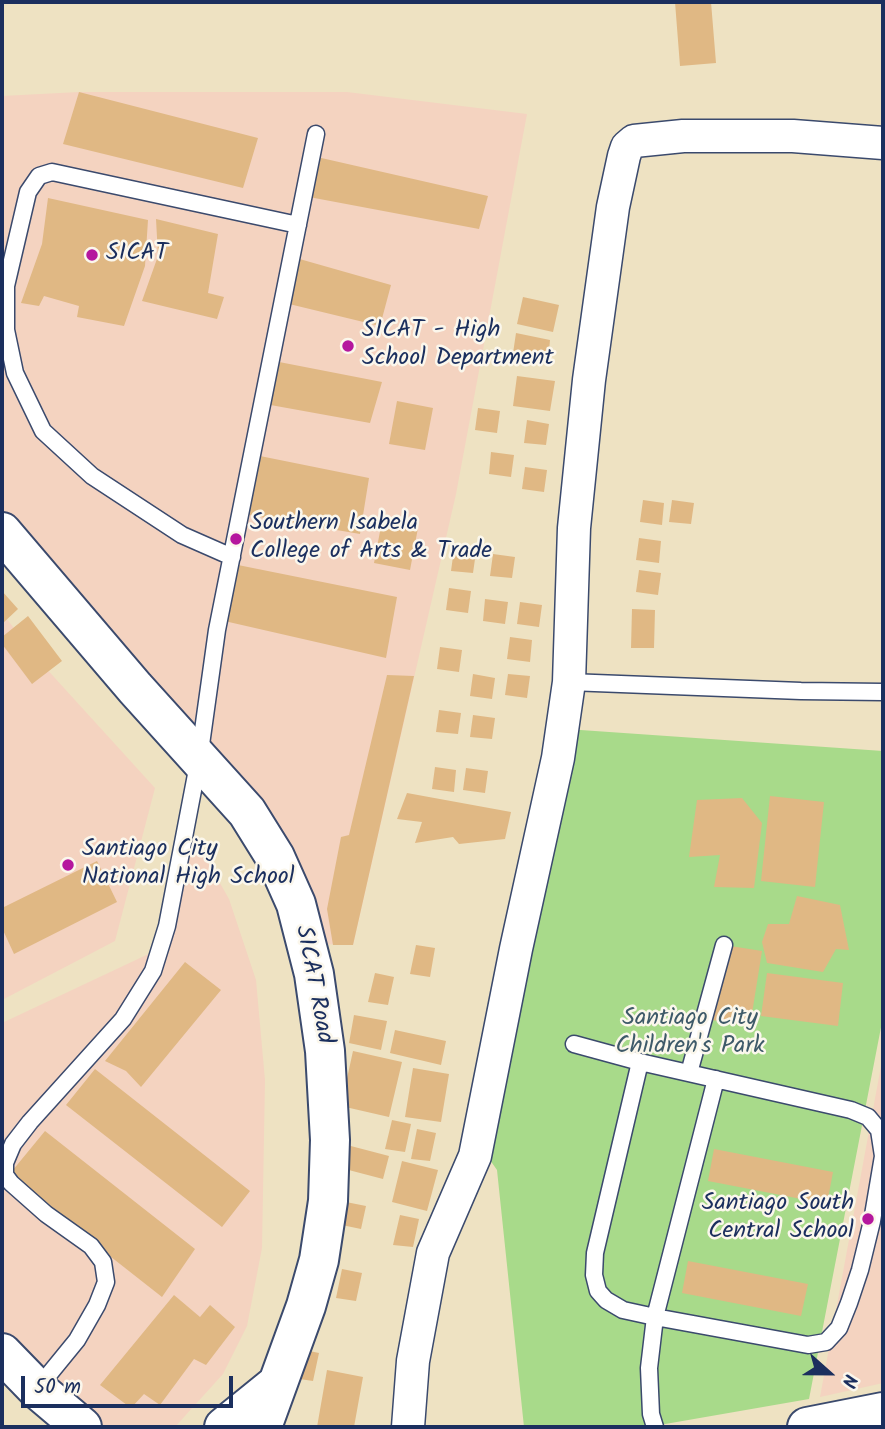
<!DOCTYPE html>
<html>
<head>
<meta charset="utf-8">
<style>
  body { margin:0 }
  #map { position:relative; width:885px; height:1429px; overflow:hidden; background:#eee2c2; font-family:Kalam,sans-serif }
  canvas { display:block }
  .frame { position:absolute; inset:0; border:4px solid #1b2f5e; pointer-events:none }
  .north { position:absolute; left:794px; top:1338px; width:70px; height:70px; -webkit-text-stroke:5px #fbf7ec; paint-order:stroke; rotate:111deg; font-size:19px; font-weight:700; line-height:28px; text-align:center; color:#1b2f5e }
  .north::after { content:''; display:block; margin:auto; width:24px; height:32px; background:#1b2f5e; clip-path:polygon(50% 0,100% 100%,50% 72%,0 100%) }
  .scale { position:absolute; left:21px; top:1376px; width:212px; height:32px; box-sizing:border-box; border:4px solid #1b2f5e; border-top:0; padding-left:9px; font-size:21px; line-height:24px; white-space:nowrap; color:#1b2f5e; -webkit-text-stroke:5px #fbf7ec; paint-order:stroke }
</style>
</head>
<body>
<div id="map">
<canvas width="885" height="1429"></canvas>
<div class="frame"></div>
<div class="north">N</div>
<div class="scale">50 m</div>
</div>
<script>
const context = document.querySelector('canvas').getContext('2d');
context.lineJoin = 'round';
function fill(path, color) { context.fillStyle = color; context.fill(path, 'evenodd'); }
const shape = rows => new Path2D(rows.map(r => 'M' + r).join(''));
function stroke(path, color, width, dash) { context.strokeStyle = color; context.lineWidth = width; context.lineCap = dash ? 'butt' : 'round'; context.setLineDash(dash || []); context.stroke(path); }
function write(font, color, halo, rows, align = 'center') {
  context.font = font + ' Kalam,sans-serif'; context.lineWidth = 5; context.setLineDash([]); context.textBaseline = 'middle'; context.strokeStyle = halo; context.fillStyle = color; for (const [text, x, y, turn = 0] of rows) {
    context.save(); context.translate(x, y); context.rotate((+turn || 0) * Math.PI / 180); context.textAlign = isNaN(turn) ? turn : align; if (halo) context.strokeText(text, 0, 0); context.fillText(text, 0, 0); context.restore();
  }
}
fill(shape([
  [79,92,347,92,527,114,456,494,353,945,320,944,314,906,298,860,2,510,2,96],
  [2,613,44,666,155,788,115,941,2,1000],
  [191,832,229,899,256,980,265,1080,262,1248,247,1326,223,1374,175,1427,98,1427,2,1348,2,1023,157,950],
  [883,1055,883,1383,820,1397]
]), '#f4d3c0');
fill(shape([
  [566,729,883,751,883,1017,809,1399,648,1427,524,1427,497,1170,483,1150]
]), '#a8da8a');
fill(shape([
  [675,2,711,2,716,63,680,66],
  [79,92,258,138,243,188,63,144],
  [317,157,488,196,479,229,309,197],
  [48,198,148,220,145,266,124,326,77,317,79,306,44,296,39,306,21,303,42,244],
  [156,219,218,234,208,293,224,297,217,319,142,301,158,256],
  [296,258,391,285,380,326,285,303],
  [523,297,559,305,553,332,517,324],
  [516,333,550,340,548,363,512,360],
  [274,361,382,382,370,423,265,404],
  [517,376,555,381,550,411,513,406],
  [397,401,433,408,425,450,389,444],
  [478,408,500,411,497,433,475,430],
  [527,420,549,424,546,445,524,443],
  [491,452,514,455,511,477,489,474],
  [255,455,369,478,360,534,243,514],
  [525,467,547,470,544,492,522,489],
  [643,500,664,503,662,525,640,522],
  [672,500,694,503,691,524,669,522],
  [382,521,418,528,410,570,374,563],
  [639,538,661,541,659,563,636,560],
  [454,549,476,552,473,573,451,571],
  [493,554,515,557,512,578,490,576],
  [233,564,397,597,386,658,220,620],
  [639,570,661,573,658,595,636,592],
  [449,588,471,591,468,613,446,610],
  [2,591,18,609,2,624],
  [485,599,508,602,505,624,483,621],
  [520,602,542,605,539,627,517,624],
  [632,609,655,610,654,648,631,648],
  [28,616,62,661,32,684,2,644,2,637],
  [510,637,532,640,530,662,507,659],
  [440,647,462,650,459,672,437,669],
  [473,674,495,678,492,699,470,696],
  [508,674,530,676,527,698,505,695],
  [387,675,414,676,353,945,333,945,327,909,341,837,349,835],
  [439,710,461,713,458,734,436,732],
  [473,715,495,718,492,739,470,737],
  [435,767,456,770,454,792,432,789],
  [466,768,488,771,485,793,463,790],
  [407,793,511,812,505,839,459,844,453,837,415,843,422,822,397,819],
  [770,796,824,802,815,887,761,881],
  [742,798,762,823,754,888,714,887,720,855,689,857,697,800],
  [97,861,117,902,14,954,2,928,2,908],
  [797,896,840,905,849,950,836,949,823,972,767,963,762,942,768,924,789,924],
  [416,945,435,948,430,977,410,974],
  [724,945,762,951,750,1026,712,1020],
  [185,962,221,990,141,1087,126,1071,105,1061],
  [375,973,394,977,388,1005,368,1002],
  [767,973,843,983,838,1026,761,1016],
  [354,1015,387,1021,381,1050,349,1043],
  [395,1030,446,1041,441,1065,390,1053],
  [353,1051,402,1062,389,1117,341,1106],
  [413,1068,449,1074,441,1122,405,1117],
  [95,1069,250,1191,222,1227,66,1105],
  [392,1120,411,1124,405,1152,385,1149],
  [417,1129,436,1133,430,1161,411,1159],
  [45,1131,195,1249,162,1297,8,1176],
  [347,1145,389,1156,383,1179,341,1168],
  [714,1149,833,1172,827,1204,708,1181],
  [402,1161,438,1170,427,1211,392,1202],
  [341,1201,366,1206,361,1229,337,1224],
  [400,1215,419,1219,413,1247,393,1245],
  [688,1261,808,1284,801,1316,682,1293],
  [342,1269,362,1273,356,1301,336,1298],
  [174,1295,200,1317,210,1305,235,1327,206,1365,194,1359,160,1405,144,1394,131,1408,100,1385],
  [300,1349,319,1353,313,1381,293,1378],
  [327,1370,363,1377,354,1427,317,1427]
]), '#e0b884');
const lane = shape([
  [232,557,182,535,92,476,43,431,15,373,6,330,6,286,28,192,39,176,52,172,298,225],
  [569,682,801,691,883,692],
  [574,1044,640,1062,851,1110,868,1117,879,1130,883,1156,872,1221,860,1270,849,1303,839,1328,826,1342,808,1345,655,1317,623,1310,606,1300,598,1291,594,1275,595,1253,640,1062],
  [689,1073,724,945],
  [37,1389,77,1340,97,1305,106,1282,103,1262,91,1246,46,1214,11,1183,5,1175,5,1163,13,1144,30,1122,123,1019,153,971,167,926,199,759,217,630,316,134],
  [655,1427,651,1414,649,1368,655,1317,716,1079]
]);
const street = shape([
  [408,1427,413,1361,433,1253,475,1156,516,949,558,758,569,682,574,528,589,380,613,207,624,156,627,147,634,141,683,136,793,136,883,143]
]);
const secondary = shape([
  [2,532,135,688,247,812,275,857,296,904,314,974,325,1051,330,1140,328,1201,319,1260,306,1306,262,1427],
  [2,1353,37,1389,82,1427],
  [224,1427,277,1384],
  [807,1427,883,1412]
]);
stroke(lane, '#3b4a6d', 19);
stroke(street, '#3b4a6d', 35);
stroke(secondary, '#3b4a6d', 42);
stroke(lane, '#fff', 16);
stroke(street, '#fff', 32);
stroke(secondary, '#fff', 38);
for (const [x, y, r, color] of [
  [92,255,7,"#b5179e"],
  [348,346,7,"#b5179e"],
  [236,539,7,"#b5179e"],
  [68,865,7,"#b5179e"],
  [868,1219,7,"#b5179e"]
]) { const dot = new Path2D(); dot.arc(x, y, r, 0, 2 * Math.PI); context.fillStyle = color; context.fill(dot); stroke(dot, '#fbf7ec', 2.5); }
write('24px', '#1b2f5e', '#fbf7ec', [
  ["SICAT",106,255],
  ["SICAT - High",362,332],
  ["School Department",362,360],
  ["Southern Isabela",250,525],
  ["College of Arts & Trade",250,553],
  ["Santiago City",82,851],
  ["National High School",82,879],
  ["Santiago South",854,1205,"right"],
  ["Central School",854,1233,"right"]
], 'left');
write('24px', '#1b2f5e', '#fbf7ec', [
  ["SICAT Road",312,985,79]
]);
write('24px', '#3e5a69', '#fbf7ec', [
  ["Santiago City",690,1020],
  ["Children's Park",690,1048]
]);
</script>
</body>
</html>
